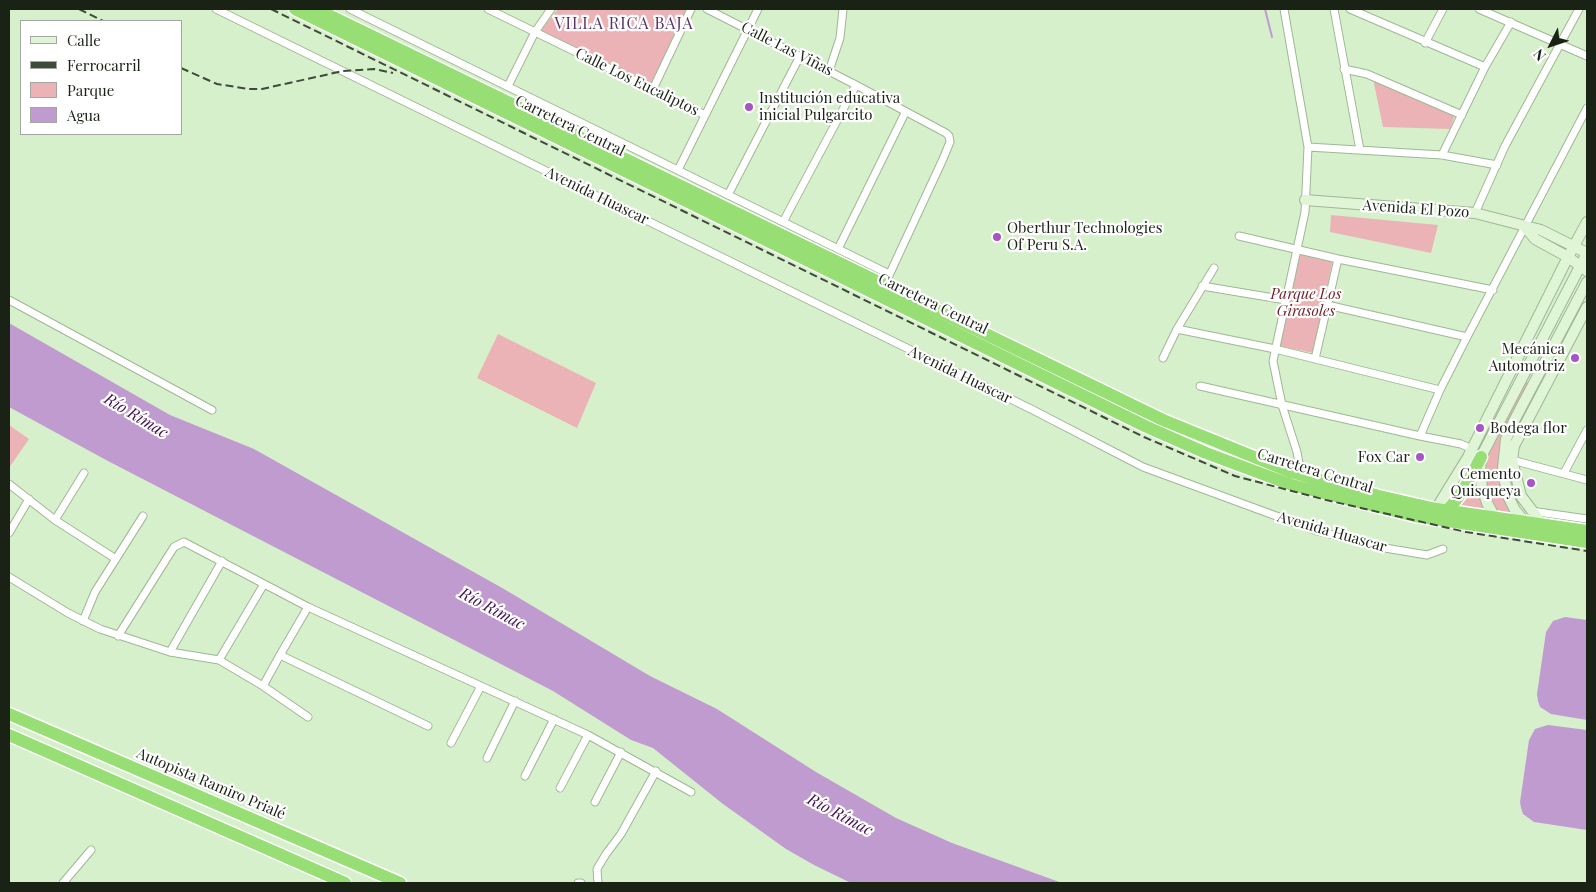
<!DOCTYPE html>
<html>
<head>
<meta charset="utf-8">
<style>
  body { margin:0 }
  #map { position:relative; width:1596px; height:892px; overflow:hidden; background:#d7f0cc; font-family:"Playfair Display",serif }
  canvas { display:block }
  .frame { position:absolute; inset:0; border:10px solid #192215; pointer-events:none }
  .legend { position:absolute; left:20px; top:20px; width:162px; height:115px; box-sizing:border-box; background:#fff; border:1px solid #a3a7a1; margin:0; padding:6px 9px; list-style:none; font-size:15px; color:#192215 }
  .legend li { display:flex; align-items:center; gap:10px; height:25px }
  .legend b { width:25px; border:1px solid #a3a7a1 }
  .north { position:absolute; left:1526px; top:20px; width:50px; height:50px; -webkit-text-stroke:4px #fff; paint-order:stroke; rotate:229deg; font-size:14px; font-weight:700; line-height:20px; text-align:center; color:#192215 }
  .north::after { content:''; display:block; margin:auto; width:18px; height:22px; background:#192215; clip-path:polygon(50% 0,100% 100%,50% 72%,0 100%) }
</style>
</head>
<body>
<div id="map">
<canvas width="1596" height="892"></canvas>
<div class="frame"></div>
<ul class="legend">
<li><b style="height:6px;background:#e0f5d5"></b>Calle</li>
<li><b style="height:6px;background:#3f4b39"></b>Ferrocarril</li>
<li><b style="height:14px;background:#ebb3b5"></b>Parque</li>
<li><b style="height:14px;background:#c09bcf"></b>Agua</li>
</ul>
<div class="north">N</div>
</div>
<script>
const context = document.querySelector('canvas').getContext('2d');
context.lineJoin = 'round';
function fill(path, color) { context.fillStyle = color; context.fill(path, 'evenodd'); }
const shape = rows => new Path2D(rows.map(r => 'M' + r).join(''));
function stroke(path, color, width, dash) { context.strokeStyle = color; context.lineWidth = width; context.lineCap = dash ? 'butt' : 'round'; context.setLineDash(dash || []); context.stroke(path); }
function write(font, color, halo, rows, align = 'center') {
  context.font = font + ' "Playfair Display",serif'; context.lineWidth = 4.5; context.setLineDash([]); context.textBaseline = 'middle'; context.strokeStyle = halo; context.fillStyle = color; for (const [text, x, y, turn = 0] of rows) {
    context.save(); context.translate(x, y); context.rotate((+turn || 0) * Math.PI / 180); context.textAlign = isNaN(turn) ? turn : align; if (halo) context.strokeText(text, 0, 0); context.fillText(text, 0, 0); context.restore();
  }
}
fill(shape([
  [558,9,689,9,651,86,539,32],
  [1373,79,1455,115,1450,129,1383,127],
  [1331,215,1438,225,1431,253,1330,232],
  [1300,252,1333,259,1313,353,1280,346],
  [498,334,596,383,577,428,477,378],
  [1525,381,1529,383,1504,434,1513,514,1495,511,1483,485,1485,454],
  [9,425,29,439,9,468],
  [1476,474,1478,493,1483,509,1458,506]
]), '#ebb3b5');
fill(shape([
  [9,323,170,415,254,449,504,589,650,676,717,709,816,772,896,818,952,843,1062,883,851,883,814,865,786,849,723,804,653,748,631,740,553,691,106,460,9,407],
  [1565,617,1587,620,1587,720,1551,714,1540,707,1538,701,1537,694,1546,632,1553,621],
  [1548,725,1587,730,1587,830,1534,822,1523,814,1521,808,1520,802,1529,740,1535,729]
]), '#c09bcf');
stroke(shape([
  [1265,9,1272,37]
]), '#c09bcf', 2);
const street = shape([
  [216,9,1033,410,1143,467,1317,531,1385,548,1427,555,1443,549],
  [350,9,889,274],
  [488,9,705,115],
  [707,9,856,85,946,133,949,136,950,142,943,159,885,284],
  [1284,9,1308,147,1305,212,1273,361,1282,405,1297,452,1301,475],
  [1334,9,1360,150],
  [1350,9,1485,67],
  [1479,9,1587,56],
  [1425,43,1443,9],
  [1344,69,1367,74,1462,115],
  [829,71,840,38,843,9],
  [508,86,535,32,551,9],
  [653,89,691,9],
  [1308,147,1442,155,1497,165],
  [1442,155,1485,67,1511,22],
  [678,170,758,9],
  [728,195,800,56],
  [1475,213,1505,146,1579,9],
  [783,222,856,85],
  [1239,236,1338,259,1493,290],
  [838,249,905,113],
  [1202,286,1286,300],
  [9,300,212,410],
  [1327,305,1467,337],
  [1177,329,1275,349,1440,390],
  [1163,358,1177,329,1214,268],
  [1315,359,1338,259],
  [1200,386,1420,436,1461,444,1472,449],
  [1420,436,1440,390,1467,337,1587,108],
  [1512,460,1587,480],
  [1564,473,1587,430],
  [9,484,55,520,116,559],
  [1531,511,1587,519],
  [55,520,84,473],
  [9,533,29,499],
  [9,577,68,613,100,629,170,652,219,660,263,686,308,717],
  [83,621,95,592,143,516],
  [118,636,174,547,184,542,308,607,588,735,691,792],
  [170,652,222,561],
  [280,655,308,607],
  [219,660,264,584],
  [263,686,280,655,428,726],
  [451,743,481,686],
  [487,758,515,701],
  [525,776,554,719],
  [560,788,588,735],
  [595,802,621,752],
  [63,883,91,850],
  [578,883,581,883],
  [598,883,597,869,606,854,621,834,656,771]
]);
const secondary = shape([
  [1305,200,1475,213,1541,230,1587,253,1481,457,1480,473,1482,488,1487,503,1497,521],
  [1525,227,1535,239,1568,257,1587,271],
  [1436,509,1468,457,1568,257,1587,222],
  [1525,522,1515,510,1509,498,1505,482,1503,468,1506,439,1514,421,1587,282],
  [1543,525,1521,496,1512,460,1514,446,1587,307]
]);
const highway = shape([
  [295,9,1147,427,1206,453,1292,485,1415,516,1587,542],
  [316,9,1163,420,1291,472,1379,496,1436,509,1587,531],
  [1447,511,1463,491,1481,457],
  [9,714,400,883],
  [9,735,345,883]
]);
stroke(street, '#9fb795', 9);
stroke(secondary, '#9fb795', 12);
stroke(highway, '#fff', 15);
stroke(street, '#fff', 7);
stroke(secondary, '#e0f5d5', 10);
stroke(highway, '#97de74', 12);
stroke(shape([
  [79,9,103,21],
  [271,9,1144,437,1235,476,1326,500,1466,532,1587,551],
  [181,68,217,84,249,89,262,89,343,71,374,69,393,73]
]), '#3f4b39', 2, [8, 4]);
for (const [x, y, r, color] of [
  [749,107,5,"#a755c4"],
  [997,237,5,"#a755c4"],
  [1575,358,5,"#a755c4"],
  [1480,428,5,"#a755c4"],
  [1420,457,5,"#a755c4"],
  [1531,483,5,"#a755c4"]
]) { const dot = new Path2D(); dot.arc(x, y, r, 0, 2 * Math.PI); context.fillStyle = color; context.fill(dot); stroke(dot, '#fff', 2); }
write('15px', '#192215', '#fff', [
  ["Calle Las Viñas",787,49,27],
  ["Calle Los Eucaliptos",637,82,26],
  ["Carretera Central",570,126,26],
  ["Avenida Huascar",597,196,26],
  ["Avenida El Pozo",1416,209,4],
  ["Carretera Central",933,304,26],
  ["Avenida Huascar",960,375,26],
  ["Carretera Central",1315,471,17],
  ["Avenida Huascar",1332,532,16],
  ["Autopista Ramiro Prialé",211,784,23]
]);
write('15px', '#192215', '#fff', [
  ["Institución educativa",759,98],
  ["inicial Pulgarcito",759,115],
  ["Oberthur Technologies",1007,228],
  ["Of Peru S.A.",1007,245],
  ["Mecánica",1565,349,"right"],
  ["Automotriz",1565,366,"right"],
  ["Bodega flor",1490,428],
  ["Fox Car",1410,457,"right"],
  ["Cemento",1521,474,"right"],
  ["Quisqueya",1521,491,"right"]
], 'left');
write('italic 15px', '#73212d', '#fff', [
  ["Parque Los",1306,294],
  ["Girasoles",1306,311]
]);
context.letterSpacing = '1px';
write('16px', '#593168', '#fff', [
  ["VILLA RICA BAJA",624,24]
]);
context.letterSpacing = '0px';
write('italic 16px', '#421252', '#fff', [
  ["Río Rímac",136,416,31],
  ["Río Rímac",492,609,28],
  ["Río Rímac",840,815,28]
]);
</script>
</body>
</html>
